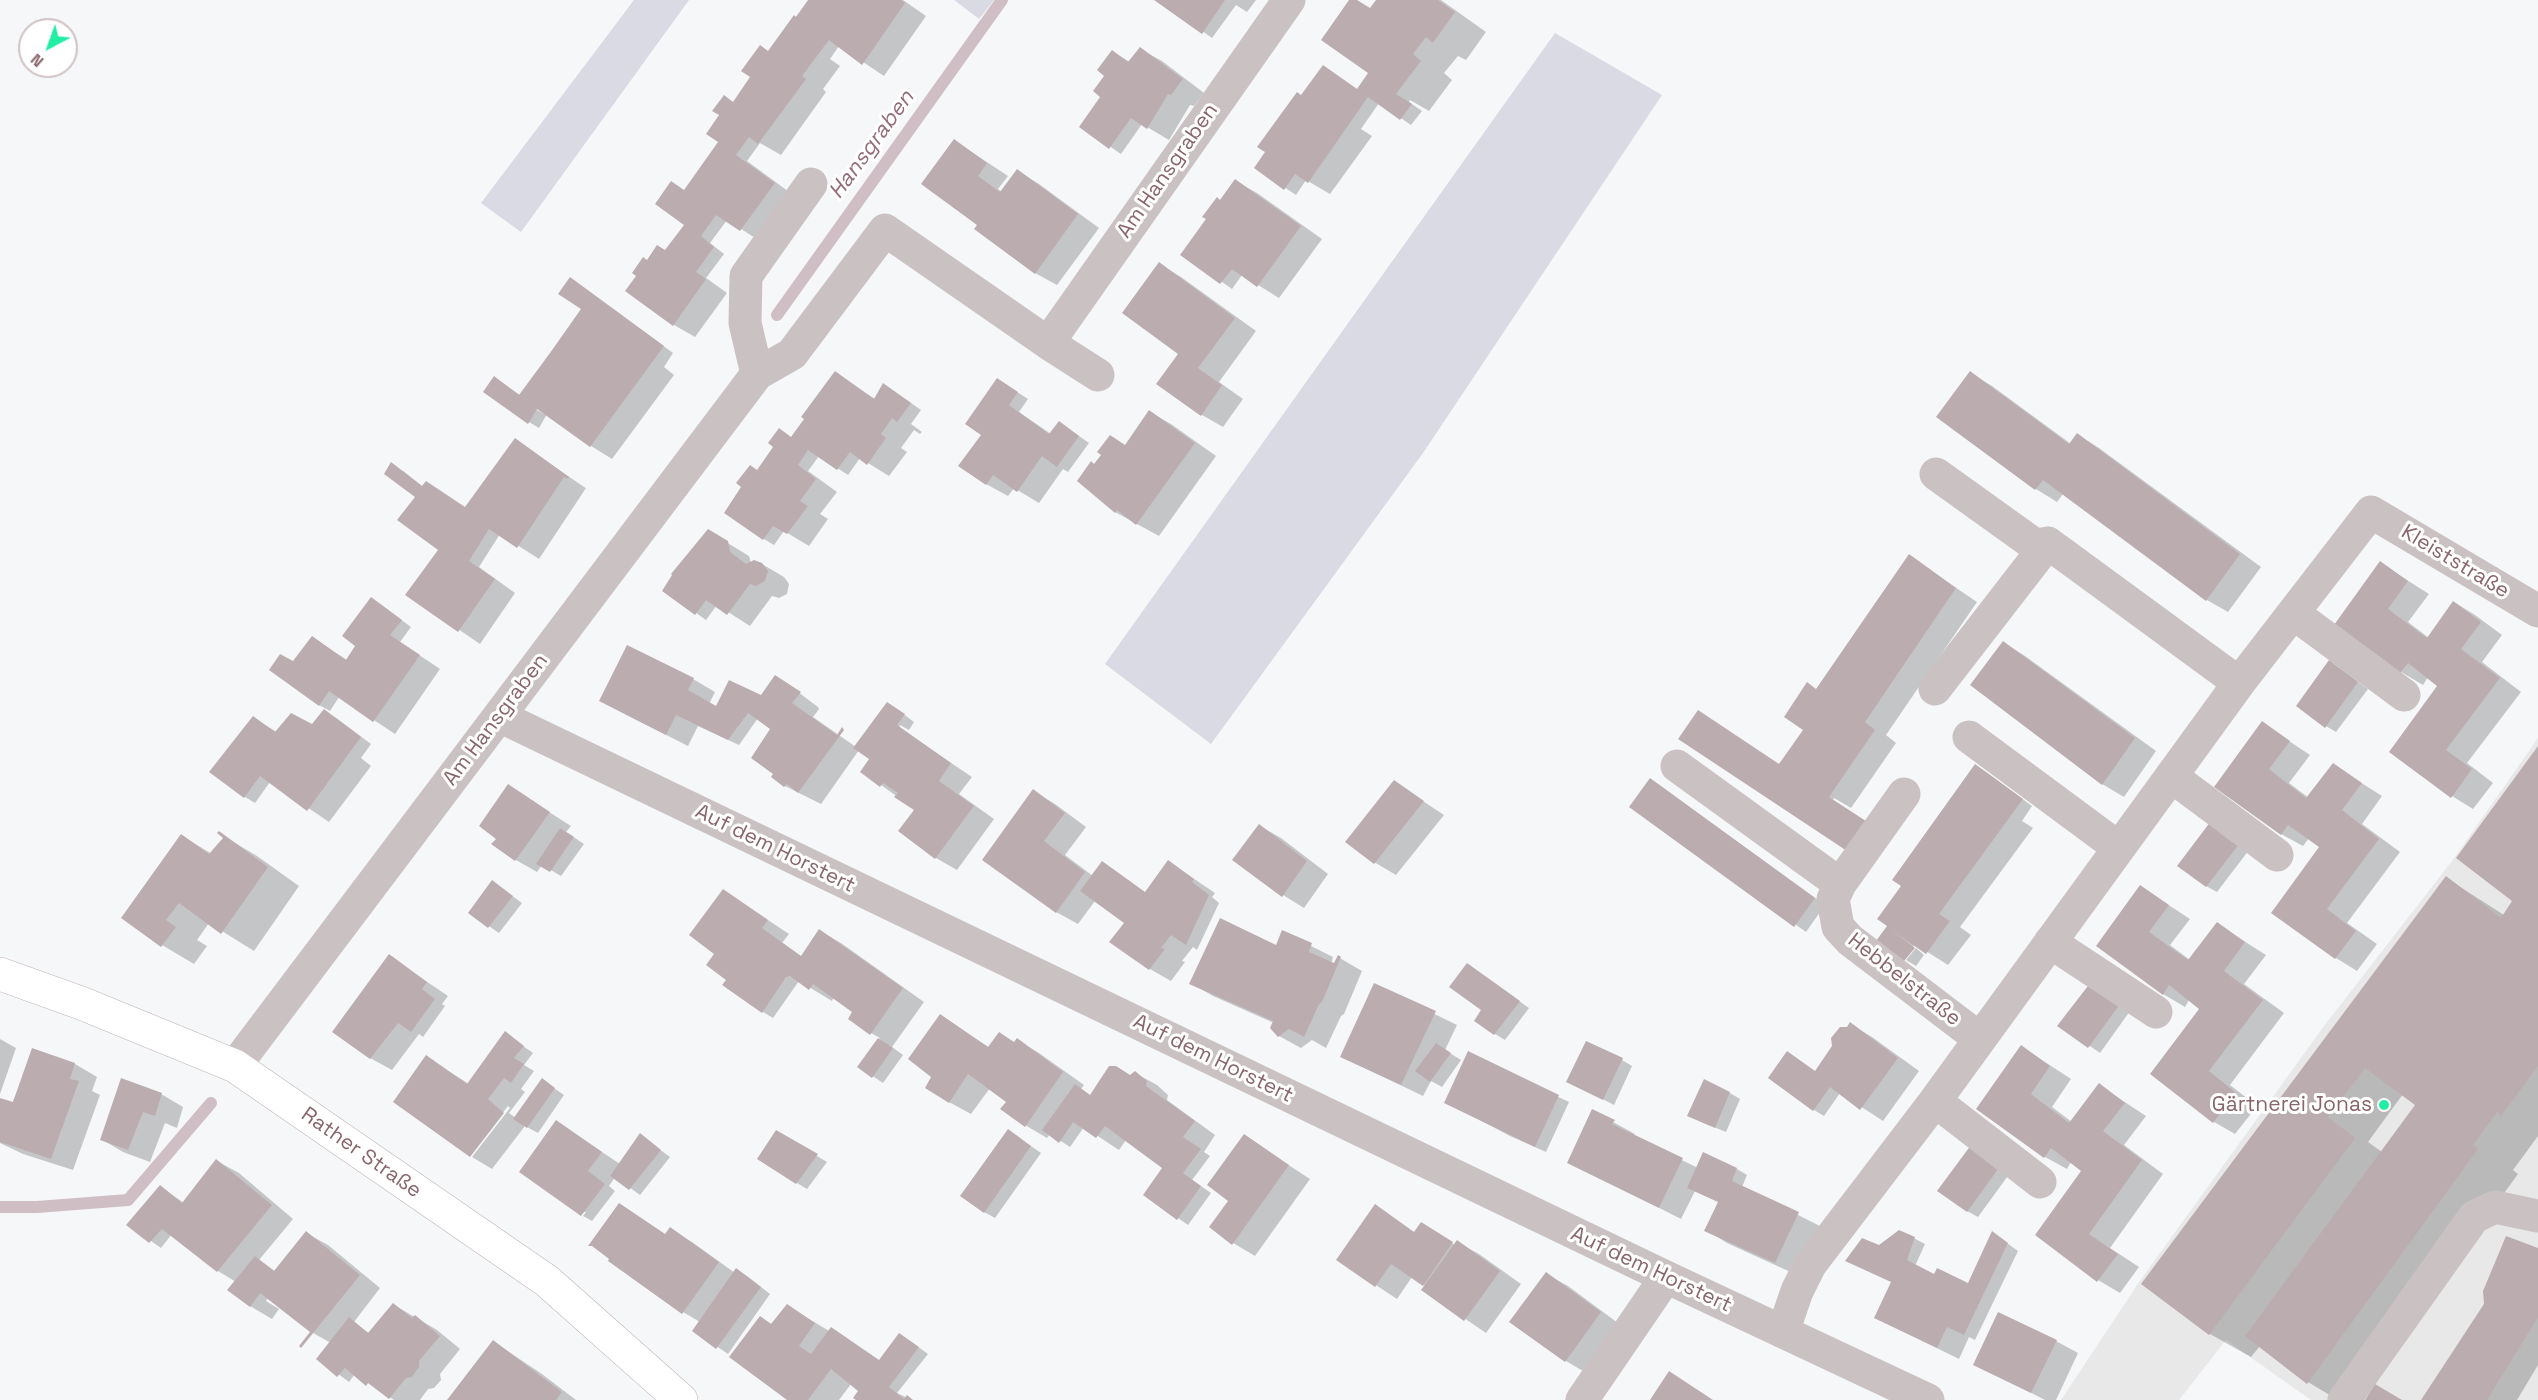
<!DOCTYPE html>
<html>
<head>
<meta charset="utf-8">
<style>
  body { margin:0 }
  #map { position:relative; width:2538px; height:1400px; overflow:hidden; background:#f6f7f9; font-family:"Space Grotesk",sans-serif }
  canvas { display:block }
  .north { position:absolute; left:18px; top:18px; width:60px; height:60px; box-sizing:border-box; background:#fff; border:2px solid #d0c2c4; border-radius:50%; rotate:221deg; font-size:16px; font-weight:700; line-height:24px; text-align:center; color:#89666b }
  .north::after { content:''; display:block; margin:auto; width:21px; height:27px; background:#20efa3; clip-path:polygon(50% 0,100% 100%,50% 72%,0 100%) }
</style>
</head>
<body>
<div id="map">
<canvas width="2538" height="1400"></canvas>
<div class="north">N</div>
</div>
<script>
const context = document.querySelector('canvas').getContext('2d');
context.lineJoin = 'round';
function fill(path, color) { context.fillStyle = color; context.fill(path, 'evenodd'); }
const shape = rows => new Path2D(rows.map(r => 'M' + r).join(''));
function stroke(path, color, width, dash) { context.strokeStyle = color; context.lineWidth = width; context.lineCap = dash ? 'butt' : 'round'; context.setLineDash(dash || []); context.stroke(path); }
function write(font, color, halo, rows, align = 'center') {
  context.font = font + ' "Space Grotesk",sans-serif'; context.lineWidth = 6; context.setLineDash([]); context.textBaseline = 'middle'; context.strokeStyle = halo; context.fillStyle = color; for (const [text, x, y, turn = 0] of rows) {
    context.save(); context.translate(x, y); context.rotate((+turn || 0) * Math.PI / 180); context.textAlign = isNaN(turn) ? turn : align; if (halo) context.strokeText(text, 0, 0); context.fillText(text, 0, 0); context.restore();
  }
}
fill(shape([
  [2538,738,2538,1400,2311,1400,2226,1340,2179,1400,2061,1400,2139,1282,2324,1026,2455,857]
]), '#e9e8e9');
fill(shape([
  [634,0,689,0,521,232,481,203],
  [954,0,994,0,979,19],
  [1555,33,1662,95,1423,453,1211,744,1105,664]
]), '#d9dae3');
fill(shape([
  [809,0,903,0,926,16,884,76,839,46,830,59,840,66,823,89,826,92,781,155,760,143,747,161,796,197,763,243,727,220,710,243,724,254,706,278,727,293,695,337,674,325,648,262,666,252,686,225,685,191,720,142,734,103,769,52],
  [1159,0,1256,0,1247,12,1236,5,1212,38],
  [1351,0,1371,9,1377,0,1441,0,1486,32,1466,60,1458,56,1444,73,1452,80,1429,111,1410,100,1409,102,1422,111,1411,125,1379,103,1361,129,1372,136,1330,194,1306,180,1296,195,1256,168,1324,67,1358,90,1370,73],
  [1140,49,1162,61,1204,93,1194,106,1190,105,1169,140,1142,124,1121,154,1081,127,1101,99,1113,52,1130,62],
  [955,141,1008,176,998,189,1002,192,1018,171,1039,184,1099,228,1057,285,1035,273],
  [1235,181,1257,193,1322,239,1279,298,1242,275,1232,289,1182,254],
  [1159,264,1181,277,1256,331,1219,382,1243,399,1223,427,1202,415,1180,354],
  [580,285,673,353,664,367,674,375,612,459,591,446,547,414,539,428,529,422,495,378,520,395,583,309],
  [530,406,541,409,546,414,546,415],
  [835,373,875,399,894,391,921,410,911,424,922,432,920,434,914,430,901,448,907,452,889,476,860,458,848,475,819,456,808,471,837,492,820,514,828,519,809,546,784,531,774,545,764,539,758,471,792,438],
  [1970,373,1992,386,2071,444,2078,435,2099,448,2261,567,2228,612,2207,600,2063,494,2057,502,2036,489,1938,417],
  [1008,386,1028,399,1019,412,1051,434,1069,429,1089,443,1068,472,1063,469,1039,503,1014,488,1008,496,986,484,983,434],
  [1150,412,1171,424,1216,456,1159,536,1115,512,1095,465,1103,455,1111,437,1126,446],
  [515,440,590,491,586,488,539,559,500,534,479,567,515,593,480,644,407,594,440,549,417,497,402,470,423,487,465,508],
  [708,531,749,556,751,563,762,564,784,577,789,584,787,594,779,598,772,596,750,626,717,605,706,620,664,590],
  [1909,556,1977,602,1886,735,1896,743,1851,808,1834,798,1833,800,1780,765,1805,730,1817,690],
  [2380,563,2429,594,2408,622,2429,638,2454,602,2475,615,2502,635,2482,662,2521,692,2467,763,2493,783,2473,809,2452,796,2391,752,2439,686,2428,677,2423,685,2401,672,2336,625],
  [381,605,411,627,400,642,440,669,395,734,339,697,330,711,319,705,294,663,312,638,347,660],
  [2004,643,2025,656,2156,751,2124,797,2102,784],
  [2340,668,2368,689,2336,732,2326,726],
  [693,679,715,692,709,704,717,708,762,697,786,683,818,707,819,709,813,717,856,747,898,710,914,722,909,730,900,725,899,728,972,777,959,794,994,819,957,870,936,858,916,810,881,785,871,759,859,750,821,804,785,786,773,729,758,718,739,745,698,726,688,746,623,713],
  [335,717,371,744,361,758,371,766,329,822,270,782,255,803,245,797,253,718,277,732,313,726],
  [2262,723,2310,755,2289,783,2309,798,2333,765,2382,796,2362,824,2400,852,2347,923,2377,944,2357,971,2336,958,2273,913,2321,847,2309,838,2303,846,2281,834,2217,786],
  [2538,749,2538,1136,2513,1170,2518,1174,2354,1400,2338,1400,2308,1382,2260,1346,2251,1357,2210,1334,2143,1283,2446,878,2504,915,2514,901],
  [2403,1094,2417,1104,2382,1152,2368,1142],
  [1986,772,2032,806,2022,821,2033,828,1960,927,1971,935,1948,965,1915,944,1904,959,1887,928,1896,933,1897,931],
  [1394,782,1444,815,1396,875,1374,862],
  [508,786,571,826,566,832,584,844,561,876,542,865,537,872,516,860],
  [1660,786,1825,905,1806,932,1631,807],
  [1033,791,1055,804,1086,827,1065,855,1093,876,1146,893,1169,862,1215,893,1212,897,1219,903,1197,950,1193,947,1182,961,1185,962,1171,981,1150,969,1126,922,1095,901,1078,924,1056,912],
  [2211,823,2249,850,2217,892,2206,886],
  [1260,826,1281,838,1328,874,1304,908,1283,895],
  [182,836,212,854,225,837,257,856,299,886,254,951,209,923,197,940,207,946,194,964,162,945,123,917],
  [493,882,522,903,499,933,470,913],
  [2141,887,2190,919,2170,945,2190,960,2217,924,2266,955,2244,984,2284,1013,2230,1085,2257,1106,2235,1134,2214,1122,2201,1009,2189,1000,2185,1007,2163,994,2098,946],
  [723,890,789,934,782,943,802,957,820,931,841,943,924,1002,892,1047,903,1055,883,1083,859,1067,880,1038,871,1033,855,1012,834,997,832,1001,799,981,773,1018,763,1012,728,979,716,953],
  [1283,932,1333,957,1331,964,1335,965,1338,957,1362,971,1344,1014,1341,1016,1326,1048,1312,1040,1301,1048,1279,1036,1274,1023,1213,996,1191,983,1277,947],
  [1916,948,1924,955,1916,966,1906,960],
  [389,956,448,996,442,1004,445,1006,423,1037,419,1034,392,1070,370,1058],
  [1467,964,1529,1008,1505,1040,1495,1034,1483,1010],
  [2091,984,2130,1011,2100,1053,2060,1025],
  [1375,985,1457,1025,1445,1050,1461,1060,1442,1087,1431,1081,1423,1096,1342,1057],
  [940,1016,990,1048,1015,1043,1017,1040,1039,1053,1084,1085,1081,1089,1090,1095,1135,1073,1157,1085,1168,1095,1167,1100,1215,1135,1204,1152,1210,1156,1192,1180,1211,1193,1188,1225,1145,1195,1164,1167,1126,1140,1119,1150,1084,1127,1070,1147,1050,1134,1047,1138,1025,1125,1008,1101,990,1088,971,1114,949,1102,933,1077],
  [1850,1024,1872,1037,1919,1071,1883,1121,1840,1093,1824,1116,1814,1110,1815,1072],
  [505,1033,533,1053,524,1065,534,1071,521,1089,525,1092,509,1113,516,1118,542,1080,564,1095,538,1133,525,1126,492,1169,472,1157,510,1108,508,1106,470,1155,426,1057,469,1084],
  [0,1039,16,1048,0,1094],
  [2022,1047,2071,1079,2052,1107,2072,1122,2099,1085,2146,1116,2124,1145,2163,1174,2110,1248,2139,1267,2120,1293,2098,1280,2037,1235,2083,1171,2071,1162,2067,1169,2045,1157,1978,1109],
  [33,1050,75,1064,97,1077,92,1091,100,1095,73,1170,23,1154,0,1143,0,1100,12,1104],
  [1622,1060,1632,1066,1614,1105,1579,1087],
  [1514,1076,1569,1102,1546,1152,1510,1136,1446,1102],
  [1730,1093,1740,1099,1726,1132,1699,1121],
  [161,1094,183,1107,177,1128,165,1123,150,1162,123,1152,101,1139],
  [1593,1111,1635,1134,1633,1136,1698,1168,1704,1154,1737,1169,1747,1175,1742,1187,1820,1226,1797,1275,1727,1243,1706,1230,1719,1202,1695,1191,1681,1219,1569,1162],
  [557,1122,620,1164,640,1135,670,1157,640,1195,615,1177,609,1186,615,1191,592,1221,583,1216,586,1212,582,1212],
  [1009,1131,1041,1153,995,1218,984,1212],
  [777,1132,827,1162,807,1189,797,1183],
  [1244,1136,1310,1179,1255,1256,1233,1243,1230,1200],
  [1971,1147,2010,1173,1978,1217,1967,1211],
  [217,1161,239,1173,293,1219,259,1260,276,1272,306,1233,328,1245,380,1288,354,1322,370,1334,394,1305,437,1330,460,1349,440,1374,441,1380,434,1388,428,1389,420,1400,394,1400,355,1374,349,1382,318,1359,331,1343,313,1333,268,1297,266,1301,279,1309,272,1319,250,1306,236,1282,218,1271,172,1234,161,1248,128,1225,161,1187,184,1203],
  [620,1204,666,1235,670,1229,692,1242,735,1273,737,1270,747,1276,770,1294,728,1354,694,1331,700,1322,683,1312],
  [1432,1230,1455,1245,1457,1242,1479,1254,1521,1284,1486,1333,1423,1290,1426,1286,1412,1277,1397,1299,1338,1260],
  [1900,1231,1925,1244,1915,1266,1935,1276,1968,1285,1993,1233,2018,1251,1975,1340,1969,1337,1959,1359,1876,1318,1894,1283],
  [2538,1250,2538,1365,2517,1400,2423,1400],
  [1546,1274,1568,1286,1622,1326,1588,1374,1566,1361,1511,1322],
  [787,1306,880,1361,910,1341,928,1354,897,1393,912,1400,858,1400,860,1390,851,1384,839,1400,790,1400,761,1318,773,1325],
  [2056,1341,2078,1353,2056,1400,2045,1400,1975,1364],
  [494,1342,542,1374,576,1400,449,1400]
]), '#0003');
stroke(shape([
  [777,315,1002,0],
  [0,1207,37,1207,128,1200,211,1103]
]), '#cfbec4', 12);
fill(shape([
  [808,0,901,0,905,3,862,65,829,40,802,76,806,79,758,144,749,137,736,155,775,183,740,231,716,215,701,236,714,247,696,272,706,279,673,326,625,291,636,276,632,273,643,257,647,260,657,245,665,250,684,225,655,204,671,181,684,190,718,142,706,134,719,115,712,111,724,95,733,102,750,77,741,71,760,45,768,51,794,15,796,17],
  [1154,0,1225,0,1202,34],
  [1349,0,1357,0,1370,8,1376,0,1438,0,1455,12,1433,43,1426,37,1413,54,1421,61,1396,94,1412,104,1400,120,1368,97,1308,183,1295,174,1284,190,1254,168,1265,152,1257,147,1297,92,1301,95,1323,65,1357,89,1368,73,1321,40],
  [1140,47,1183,79,1171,95,1168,94,1147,129,1131,118,1109,149,1079,127,1100,97,1093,91,1104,76,1097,70,1112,50,1128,62],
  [954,139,987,163,978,176,1000,192,1017,169,1078,214,1035,274,974,229,977,225,921,184],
  [1235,179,1301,226,1257,287,1232,269,1220,284,1180,255,1206,219,1202,217,1217,197,1220,200],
  [1159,262,1235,318,1198,368,1222,385,1201,416,1156,384,1178,354,1122,313],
  [570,277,664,346,590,447,537,409,528,424,483,392,494,376,519,395,550,353,581,309,558,294],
  [835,371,874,399,883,383,911,403,897,422,892,418,881,434,886,438,867,465,850,452,837,470,808,450,798,465,816,479,800,501,808,506,787,534,773,526,763,540,724,513,741,487,736,483,750,465,757,470,773,447,768,443,779,428,791,437,804,419,801,417],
  [1970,371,2069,444,2077,433,2240,554,2206,601,2043,480,2035,490,1936,417],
  [997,378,1018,392,1009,405,1049,434,1059,421,1079,436,1057,467,1042,456,1017,492,993,475,986,485,958,466,981,435,965,424],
  [1149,410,1195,443,1136,525,1117,510,1115,513,1077,481,1091,461,1094,464,1101,455,1097,452,1110,435,1125,445],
  [515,438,569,477,567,479,564,477,517,548,489,529,469,561,495,579,458,632,405,595,438,550,397,520,415,497,384,474,391,462,422,486,426,481,465,507],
  [708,529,728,541,730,552,746,564,754,560,762,563,768,571,765,581,756,586,750,584,727,615,706,600,695,615,662,591,672,575,671,574],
  [1909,554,1956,588,1865,722,1875,730,1829,797,1869,823,1850,853,1678,739,1698,710,1779,764,1803,730,1784,717,1807,682,1816,689],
  [2380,561,2408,581,2388,609,2427,638,2453,601,2481,622,2461,649,2500,678,2446,750,2472,769,2451,798,2389,752,2437,686,2408,663,2400,673,2334,625],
  [371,597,402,620,390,635,420,655,373,722,329,691,319,706,269,670,280,654,293,661,312,636,346,660,355,646,342,636],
  [2003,641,2135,738,2102,785,1970,685],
  [627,645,694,678,688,690,716,706,729,680,761,695,775,675,801,692,792,703,837,735,842,727,844,730,798,793,787,784,784,787,771,777,773,774,751,758,770,729,748,713,728,740,676,715,666,735,599,701],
  [2329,660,2358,682,2325,728,2296,706],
  [887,702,905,714,897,725,951,763,939,781,974,806,935,859,898,831,914,810,894,797,898,793,883,783,880,787,860,772,869,759,853,748],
  [324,709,361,737,307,811,260,776,244,798,209,772,253,716,275,732,291,713,312,724],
  [2262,721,2290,741,2269,769,2306,798,2333,763,2362,783,2342,810,2379,839,2327,909,2356,931,2335,959,2271,913,2319,847,2288,825,2281,835,2214,787],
  [2538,746,2538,1066,2501,1116,2497,1112,2473,1145,2478,1149,2307,1384,2245,1336,2415,1105,2365,1068,2328,1117,2355,1138,2209,1335,2141,1284,2446,876,2501,918,2512,901,2456,858],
  [1975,764,2023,799,1939,914,1950,921,1926,954,1893,931,1915,948,1904,961,1876,941,1887,926,1877,919,1901,886,1892,880],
  [1650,778,1815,898,1794,927,1629,807],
  [1394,780,1424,801,1374,864,1345,842],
  [508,784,550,812,515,861,491,844,496,839,479,826],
  [1033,789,1065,813,1044,841,1085,872,1056,913,982,860],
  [2211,821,2240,843,2206,887,2177,866],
  [1259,824,1307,861,1282,897,1232,860],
  [560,828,574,837,550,872,536,864],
  [219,831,268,867,221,934,179,903,166,920,176,927,161,947,121,918,181,834,209,854,223,838,217,833],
  [1168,860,1194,879,1192,882,1209,895,1186,945,1171,935,1161,948,1165,949,1149,970,1109,942,1124,923,1080,891,1102,861,1145,892],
  [492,880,513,896,488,928,468,913],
  [2140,885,2169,905,2149,932,2188,960,2217,922,2245,942,2224,971,2263,1000,2209,1071,2236,1093,2213,1123,2150,1074,2199,1009,2169,985,2163,995,2096,946],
  [723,889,768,920,762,928,801,956,819,929,903,988,870,1035,848,1019,852,1012,813,984,809,990,790,976,786,977,762,1013,722,985,726,980,706,965,714,954,689,935],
  [1220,918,1276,945,1282,930,1312,943,1309,952,1334,963,1338,955,1341,957,1322,1002,1319,1004,1304,1037,1289,1029,1278,1037,1270,1028,1273,1021,1189,984],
  [389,954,427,982,422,989,435,999,411,1032,398,1023,370,1059,332,1032],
  [1467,963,1520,1001,1494,1035,1474,1021,1481,1010,1449,987],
  [2091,982,2120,1004,2088,1048,2057,1026],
  [1374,983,1436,1011,1401,1085,1340,1057],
  [940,1014,988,1047,999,1032,1014,1042,1017,1038,1063,1072,1025,1127,1000,1109,1006,1102,968,1074,949,1103,925,1088,931,1077,908,1059],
  [1850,1022,1898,1058,1860,1110,1830,1087,1813,1111,1768,1078,1787,1051,1815,1071,1832,1046,1831,1038,1840,1027,1847,1027],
  [505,1031,524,1046,514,1058,524,1064,511,1083,504,1078,488,1099,504,1113,470,1157,393,1102,426,1055,467,1084],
  [878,1038,893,1048,872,1078,857,1067],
  [1586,1041,1623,1058,1603,1100,1566,1082],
  [1436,1043,1451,1053,1430,1082,1415,1071],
  [2021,1045,2050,1066,2031,1094,2069,1123,2099,1083,2125,1103,2103,1131,2142,1160,2089,1234,2118,1254,2097,1282,2035,1235,2081,1171,2051,1148,2044,1158,1976,1109],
  [32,1048,75,1063,70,1079,79,1081,51,1159,0,1142,0,1098,13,1102],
  [1468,1051,1559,1095,1535,1147,1444,1103],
  [1109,1066,1116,1066,1130,1075,1135,1071,1147,1081,1146,1086,1195,1121,1183,1137,1201,1149,1183,1173,1201,1186,1177,1220,1143,1195,1162,1168,1105,1126,1096,1138,1073,1122,1059,1143,1042,1130,1075,1084,1090,1095],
  [121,1078,162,1093,155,1116,143,1112,128,1150,100,1140],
  [542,1078,555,1088,527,1128,513,1119],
  [1704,1079,1730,1092,1715,1128,1687,1116],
  [1592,1109,1615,1120,1612,1124,1683,1158,1659,1208,1567,1163],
  [556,1120,602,1152,588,1171,605,1184,581,1216,519,1172],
  [1008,1129,1031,1146,984,1213,960,1196],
  [776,1130,818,1154,796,1184,757,1159],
  [640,1133,661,1150,629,1190,610,1176],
  [1244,1134,1289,1165,1232,1245,1209,1227,1228,1201,1207,1185],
  [1971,1145,2001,1165,1967,1212,1937,1191],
  [1703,1152,1737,1168,1732,1181,1799,1212,1775,1263,1704,1231,1718,1202,1687,1188],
  [216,1159,272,1205,217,1272,162,1229,149,1243,126,1225,160,1185,182,1203],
  [619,1203,665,1234,670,1227,719,1262,682,1314,608,1261,609,1259,592,1246,588,1246],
  [1375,1204,1414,1232,1421,1222,1453,1242,1423,1286,1391,1264,1375,1287,1336,1260],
  [1899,1230,1915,1237,1907,1260,1934,1274,1937,1268,1968,1283,1992,1231,2008,1243,1964,1335,1947,1327,1937,1348,1874,1318,1891,1282,1845,1261,1862,1238,1879,1245],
  [306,1231,360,1275,301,1348,299,1346,310,1332,260,1293,250,1307,227,1290,255,1256,274,1271],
  [2506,1236,2538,1248,2538,1317,2487,1400,2421,1400,2484,1304,2483,1291],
  [1457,1240,1500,1271,1464,1321,1421,1290],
  [736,1268,761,1287,716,1349,692,1331],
  [1546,1272,1601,1312,1565,1362,1509,1322],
  [393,1303,412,1318,415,1315,440,1336,419,1361,419,1367,412,1377,406,1378,389,1399,368,1383,366,1386,345,1368,337,1377,316,1359,349,1317,368,1333],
  [787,1304,815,1323,799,1346,811,1354,831,1327,879,1360,899,1333,919,1347,889,1387,904,1399,907,1395,913,1400,856,1400,853,1398,858,1391,831,1369,808,1400,787,1400,729,1357,760,1316,771,1324],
  [1998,1312,2057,1340,2031,1393,1973,1365],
  [493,1340,562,1392,556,1400,447,1400],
  [1669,1371,1713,1400,1650,1400],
  [2375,1384,2402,1400,2365,1400]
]), '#bbacaf');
const major = shape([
  [0,974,81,1003,235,1066,547,1281,681,1400]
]);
stroke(major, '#beb4b6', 34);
stroke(shape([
  [1048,343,1098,375],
  [757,374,745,323,746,276,811,184],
  [1936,474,2035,545,2048,543,2239,683],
  [2293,613,2404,695],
  [1935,689,2048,543],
  [499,716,1666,1277,1928,1400],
  [1969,737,2119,848],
  [1677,766,1840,884],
  [2171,776,2277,855],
  [1904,794,1840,884,1833,899,1838,927,1850,940,1980,1039],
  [2050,942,2156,1012],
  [235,1066,757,374,792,354,885,230,1048,343,1289,0],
  [1935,1101,2040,1182],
  [1783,1332,1797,1291,1810,1265,1935,1101,2239,683,2371,512,2538,611],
  [1582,1400,1666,1277],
  [2344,1400,2474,1217,2495,1207,2538,1216]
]), '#cac1c2', 33);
stroke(major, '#fff', 33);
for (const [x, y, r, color] of [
  [2384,1105,6,"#20efa3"]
]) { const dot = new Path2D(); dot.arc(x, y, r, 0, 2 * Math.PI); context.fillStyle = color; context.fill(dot); stroke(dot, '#fff', 2); }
write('21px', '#89666b', '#fff', [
  ["Am Hansgraben",1168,171,-55],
  ["Kleiststraße",2455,562,31],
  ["Am Hansgraben",496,720,-53],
  ["Auf dem Horstert",775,849,26],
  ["Hebbelstraße",1904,980,38],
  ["Auf dem Horstert",1213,1059,26],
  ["Rather Straße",361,1153,35],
  ["Auf dem Horstert",1651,1270,25]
]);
write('21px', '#89666b', '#fff', [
  ["Gärtnerei Jonas",2372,1105]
], 'right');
write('italic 22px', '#936c78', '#fff', [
  ["Hansgraben",872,145,-54]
]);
</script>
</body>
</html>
